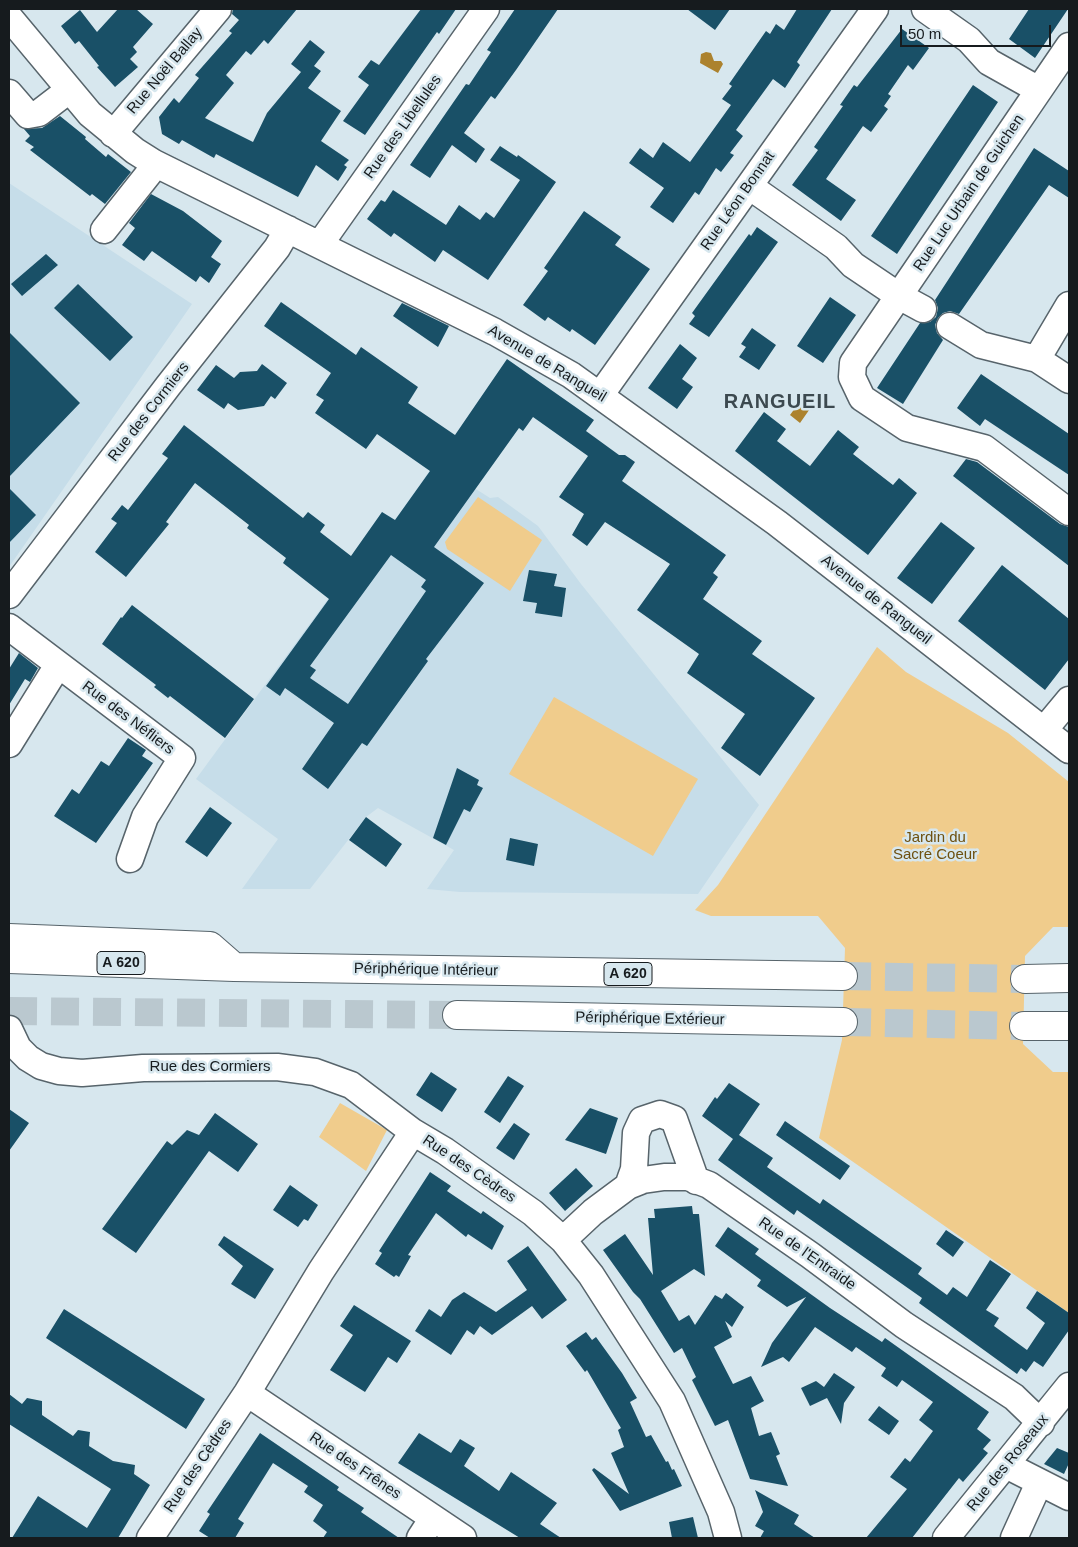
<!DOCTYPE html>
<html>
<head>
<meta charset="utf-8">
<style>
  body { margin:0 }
  #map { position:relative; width:1078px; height:1547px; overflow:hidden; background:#d7e7ee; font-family:Arial,sans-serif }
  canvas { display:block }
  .frame { position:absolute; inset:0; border:10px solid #161b1e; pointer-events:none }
  .scale { position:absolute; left:900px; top:25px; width:151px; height:22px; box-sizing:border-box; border:2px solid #161b1e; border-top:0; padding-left:6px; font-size:15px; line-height:18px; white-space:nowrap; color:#161b1e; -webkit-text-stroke:4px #d7e7ee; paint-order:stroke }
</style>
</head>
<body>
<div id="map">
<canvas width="1078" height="1547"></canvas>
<div class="frame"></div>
<div class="scale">50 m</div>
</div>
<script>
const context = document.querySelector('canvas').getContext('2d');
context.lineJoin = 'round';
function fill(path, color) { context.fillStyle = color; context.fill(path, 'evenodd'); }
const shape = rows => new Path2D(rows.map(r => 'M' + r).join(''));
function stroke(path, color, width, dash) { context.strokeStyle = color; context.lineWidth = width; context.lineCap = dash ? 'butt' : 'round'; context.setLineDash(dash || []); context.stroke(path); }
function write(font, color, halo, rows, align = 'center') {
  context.font = font + ' Arial,sans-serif'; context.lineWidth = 5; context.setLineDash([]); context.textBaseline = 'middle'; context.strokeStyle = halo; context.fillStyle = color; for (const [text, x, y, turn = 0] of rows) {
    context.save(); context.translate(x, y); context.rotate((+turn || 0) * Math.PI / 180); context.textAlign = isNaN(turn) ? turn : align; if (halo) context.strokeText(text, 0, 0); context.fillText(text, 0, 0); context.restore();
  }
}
fill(shape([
  [9,183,192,304,9,567],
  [435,463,490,498,498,497,538,526,581,584,759,805,698,894,460,892,427,889,454,850,378,808,366,817,310,889,242,889,278,839,196,779,358,558,382,512,395,520]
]), '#c6dde9');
fill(shape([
  [478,497,542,540,510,591,447,549,445,542],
  [877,647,906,672,1008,733,1069,782,1069,927,1053,927,1025,956,1023,1044,1053,1072,1069,1072,1069,1313,819,1138,842,1040,845,948,818,916,711,916,695,910,718,885],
  [554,697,698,779,653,856,509,774],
  [340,1103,387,1130,366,1171,319,1137]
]), '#f0cc8c');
fill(shape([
  [706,52,711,53,714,61,721,61,723,64,718,73,700,63,701,54],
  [804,396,814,403,800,423,790,415]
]), '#ac822d');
fill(shape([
  [118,9,136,9,153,24,133,47,137,52,130,59,138,67,115,87,97,67,99,66,79,41,75,44,61,26,80,10,97,32],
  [233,9,297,9,268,44,264,40,251,55,246,51,226,75,234,83,205,118,253,142,267,113,301,72,291,64,310,40,325,52,314,66,321,71,308,88,341,111,321,141,349,160,344,165,347,167,338,181,316,165,298,197,216,154,214,158,182,140,179,144,162,134,159,117,174,98,179,103,199,78,195,75,232,33,229,31,239,20,232,14],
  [421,9,456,9,439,34,437,32,365,135,343,121,369,85,358,77,371,60,379,65],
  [515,9,558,9,516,70,495,99,491,96,464,133,485,149,476,163,452,145,430,178,410,165,466,84,469,85,491,52,487,50],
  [687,9,730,9,715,30],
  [797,9,832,9,797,62,800,65,785,88,773,79,736,130,743,136,730,153,734,155,721,172,716,168,699,195,695,192,673,223,650,207,664,188,629,163,640,148,653,158,663,142,690,162,731,105,722,99,732,86,729,84,766,31,770,34,776,24,784,30],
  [1029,9,1068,9,1035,58,1009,39],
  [902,29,929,48,913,70,908,65,888,94,891,96,884,106,888,109,871,132,863,126,826,179,856,200,841,221,792,185,818,150,814,147,843,106,840,105,854,85,857,87],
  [973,85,998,102,897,254,871,236],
  [60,116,86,137,85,139,106,157,108,154,131,172,105,204,92,194,90,196,30,150,34,147,25,141,30,136,24,129,42,128],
  [500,146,517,157,518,155,556,182,488,280,443,250,435,262,394,233,391,237,367,219,381,200,385,202,393,190,446,225,459,205,480,220,486,212,494,218,520,180,490,160],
  [1034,148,1069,171,1069,198,1049,185,959,314,950,311,943,313,938,318,935,325,937,333,943,340,903,404,877,388,920,323,930,322,936,317,938,308,935,300],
  [151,194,183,211,222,241,211,257,221,264,209,283,200,276,196,282,152,251,144,261,122,245,135,228,129,223],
  [584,211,621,237,615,245,650,269,595,345,572,329,570,332,548,317,545,321,523,305,548,271,544,268],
  [757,227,778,242,709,337,689,324,695,316,692,313,749,234,751,236],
  [46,254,58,265,22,296,11,284],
  [78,284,133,337,110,361,54,308],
  [830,297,856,315,823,363,797,346],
  [281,302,356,355,361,347,418,387,408,403,455,435,507,359,594,420,586,431,619,455,625,455,635,462,622,481,726,555,713,573,718,577,703,599,762,641,752,654,815,698,760,776,721,748,745,714,687,673,699,654,637,610,670,564,605,522,587,546,572,535,584,514,559,497,588,456,533,417,523,431,519,428,434,547,484,583,426,659,428,661,367,746,362,743,328,789,302,769,334,723,285,688,280,696,266,686,329,599,283,563,286,558,247,528,249,525,195,483,166,522,169,524,126,577,95,552,117,523,111,519,122,505,128,510,168,458,162,454,184,425,303,518,308,512,325,525,320,532,351,556,382,512,395,520,430,471,377,434,366,449,315,413,324,400,316,395,331,373,264,326],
  [391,555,426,580,421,587,426,591,348,704,310,678,316,670,310,666],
  [402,303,449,326,438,347,393,316],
  [752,328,776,345,759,370,739,357,746,347,741,344],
  [9,332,80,403,9,477],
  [680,344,697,358,682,379,693,387,677,409,648,388],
  [262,364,287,383,275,399,271,396,264,406,238,410,228,403,224,409,197,390,216,365,234,378,240,372,257,371],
  [981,374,1069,434,1069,475,985,419,980,426,957,408],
  [764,412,786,429,777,441,810,466,838,430,859,447,853,454,893,485,899,478,917,493,868,555,735,451],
  [966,459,977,462,1060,524,1069,527,1069,566,953,476],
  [9,488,36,515,9,543],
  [941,522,975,548,932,604,897,578],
  [1002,565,1069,619,1069,659,1045,690,958,621],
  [529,570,557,574,554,586,566,588,562,617,535,613,537,603,523,601],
  [132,605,254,699,225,738,170,696,168,698,154,687,156,685,102,644,121,617,122,618],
  [19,653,38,668,30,682,25,679,9,705,9,669],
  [128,738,146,750,142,756,153,763,96,843,54,816,72,789,79,794,101,761,109,766],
  [457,768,479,780,477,785,483,788,470,812,464,809,446,845,433,838],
  [210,807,232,823,207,857,185,842],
  [366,817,402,844,386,867,349,840],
  [510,838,538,844,534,866,506,860],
  [431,1072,457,1089,442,1112,416,1095],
  [508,1076,524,1086,500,1123,484,1112],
  [729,1083,760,1104,739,1135,773,1158,767,1167,820,1204,823,1199,922,1268,918,1274,947,1295,953,1287,967,1297,990,1260,1011,1274,986,1310,999,1318,994,1326,1027,1350,1045,1323,1026,1308,1037,1291,1069,1313,1069,1330,1043,1367,1034,1361,1026,1372,1021,1368,1017,1374,919,1303,922,1298,797,1210,794,1215,718,1160,733,1139,702,1116,715,1097,717,1099],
  [590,1108,618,1118,606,1154,565,1140],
  [9,1109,29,1123,9,1151],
  [215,1113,258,1144,238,1172,209,1151,136,1253,102,1229,167,1141,172,1145,187,1130,199,1135],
  [785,1121,850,1166,840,1180,776,1135],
  [514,1123,530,1134,514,1160,496,1148],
  [576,1168,593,1186,565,1211,549,1193],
  [430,1172,451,1186,447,1191,481,1214,483,1211,504,1226,492,1250,468,1234,466,1237,436,1213,408,1255,411,1256,399,1277,396,1275,394,1277,375,1264,382,1253,379,1251],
  [290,1185,318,1205,308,1221,304,1219,298,1227,273,1210],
  [692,1206,693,1214,699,1214,705,1276,694,1269,661,1291,679,1321,689,1315,695,1325,715,1295,722,1299,726,1293,744,1307,732,1327,725,1321,732,1337,714,1347,733,1384,751,1376,764,1401,751,1408,759,1436,771,1432,780,1454,776,1456,788,1486,750,1479,728,1420,715,1426,692,1380,696,1377,682,1348,674,1353,640,1299,633,1292,603,1250,625,1234,653,1275,648,1218,655,1218,654,1209],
  [728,1227,759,1249,755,1254,830,1308,882,1342,885,1338,989,1412,977,1429,991,1440,983,1449,988,1453,963,1482,959,1478,912,1538,866,1538,907,1489,890,1477,905,1458,910,1462,933,1431,919,1420,933,1402,902,1380,897,1387,881,1376,886,1368,856,1347,852,1352,815,1327,789,1362,783,1357,761,1367,772,1343,806,1297,787,1307,757,1286,761,1280,715,1246],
  [946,1230,964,1242,953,1257,936,1244],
  [224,1236,274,1269,255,1299,231,1284,243,1266,218,1245],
  [528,1246,567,1300,542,1319,532,1306,492,1335,480,1326,474,1335,467,1330,451,1355,415,1331,429,1309,441,1317,452,1300,464,1292,496,1312,527,1290,507,1261],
  [354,1305,411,1341,397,1363,388,1357,365,1392,330,1370,353,1335,340,1326],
  [64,1309,205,1399,186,1429,46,1338],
  [586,1332,592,1340,596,1337,622,1373,637,1398,630,1402,646,1437,651,1435,666,1462,668,1461,672,1470,674,1469,682,1486,620,1511,592,1470,594,1468,629,1494,611,1453,624,1447,618,1430,621,1428,587,1370,585,1372,566,1346],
  [834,1373,855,1387,844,1403,841,1424,827,1398,810,1406,801,1388,816,1381,824,1387],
  [9,1394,22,1404,27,1398,42,1401,42,1415,73,1436,78,1430,90,1432,89,1446,113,1461,135,1465,134,1474,150,1485,118,1538,12,1538,38,1496,87,1528,111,1489,9,1424],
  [879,1406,899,1421,889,1435,868,1420],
  [260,1433,339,1487,337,1490,364,1508,361,1512,399,1538,323,1538,327,1532,313,1521,323,1505,304,1492,308,1486,273,1463,238,1519,244,1523,235,1538,210,1538,199,1531,210,1514,207,1512],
  [419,1433,451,1453,460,1439,475,1448,464,1466,499,1491,511,1472,557,1503,540,1524,561,1538,520,1538,398,1463],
  [1057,1448,1069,1453,1069,1463,1064,1474,1044,1464],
  [755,1490,799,1515,794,1524,815,1538,760,1538,764,1531,755,1526,763,1512],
  [693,1517,698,1538,672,1538,669,1522]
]), '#195067');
stroke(shape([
  [843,976,1025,979],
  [9,1011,457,1015],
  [843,1022,1024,1026]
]), '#bac8cf', 28, [28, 14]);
const minor = shape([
  [925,9,969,40,989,62,1039,90],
  [9,17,90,114,135,151,154,163,495,332,571,375,777,523,1069,750],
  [1069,46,853,363,852,377,862,398,907,428,984,448,1069,512],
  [9,93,28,115,39,113,69,90],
  [113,134,218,9],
  [749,186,836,247,853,265,899,296,923,309],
  [104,230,150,172,154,163],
  [320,244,486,9],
  [950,326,981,345,1037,359,1069,380],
  [1037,359,1069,305],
  [601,394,875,9],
  [9,595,168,386,277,248,288,229],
  [9,627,182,758,145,817,130,859],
  [1044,730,1069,700],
  [9,744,58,665],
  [9,1029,18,1048,28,1058,41,1066,59,1071,82,1073,143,1068,277,1067,315,1072,351,1085,413,1132],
  [628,1186,634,1169,636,1133,642,1120,660,1114,674,1119,696,1181],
  [563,1240,593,1212,628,1186,643,1180,664,1177,688,1177,709,1185,810,1255,904,1325,1014,1397,1041,1423],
  [247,1393,463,1538],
  [1006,1465,1069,1497],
  [150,1538,247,1393,321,1271,413,1132,445,1151,533,1213,563,1240,591,1275,672,1401,721,1512,728,1538],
  [420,1538,433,1518],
  [946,1538,1069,1386],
  [1014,1538,1039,1483]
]);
const highway = shape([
  [9,938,210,946,234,967],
  [9,959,234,967,843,976],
  [1025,979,1069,978],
  [457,1015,843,1022],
  [1024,1026,1069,1026]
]);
stroke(minor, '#57646b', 29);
stroke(highway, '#57646b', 30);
stroke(minor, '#fff', 26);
stroke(highway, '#fff', 28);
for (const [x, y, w] of [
  [121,963,48],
  [628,974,48]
]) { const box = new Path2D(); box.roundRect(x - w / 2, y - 11.5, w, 23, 4); context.fillStyle = '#d7e7ee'; context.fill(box); stroke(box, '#161b1e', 1); }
write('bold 14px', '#161b1e', null, [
  ["A 620",121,963],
  ["A 620",628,974]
]);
write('15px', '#161b1e', '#d7e7ee', [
  ["Rue Noël Ballay",165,71,-50],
  ["Rue des Libellules",403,127,-55],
  ["Rue Luc Urbain de Guichen",969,193,-56],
  ["Rue Léon Bonnat",738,201,-55],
  ["Avenue de Rangueil",547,364,31],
  ["Rue des Cormiers",149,412,-52],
  ["Avenue de Rangueil",876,600,38],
  ["Rue des Néfliers",128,718,37],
  ["Périphérique Intérieur",426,970,1],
  ["Périphérique Extérieur",650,1019,1],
  ["Rue des Cormiers",210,1067],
  ["Rue des Cèdres",469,1169,34],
  ["Rue de l'Entraide",807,1254,35],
  ["Rue des Roseaux",1008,1463,-51],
  ["Rue des Cèdres",198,1466,-56],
  ["Rue des Frênes",355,1466,34]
]);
write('15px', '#6d5010', '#d7e7ee', [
  ["Jardin du",935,838],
  ["Sacré Coeur",935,855]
]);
context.letterSpacing = '1px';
write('bold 20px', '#3c494f', '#d7e7ee', [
  ["RANGUEIL",780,402]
]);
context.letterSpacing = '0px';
</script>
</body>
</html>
